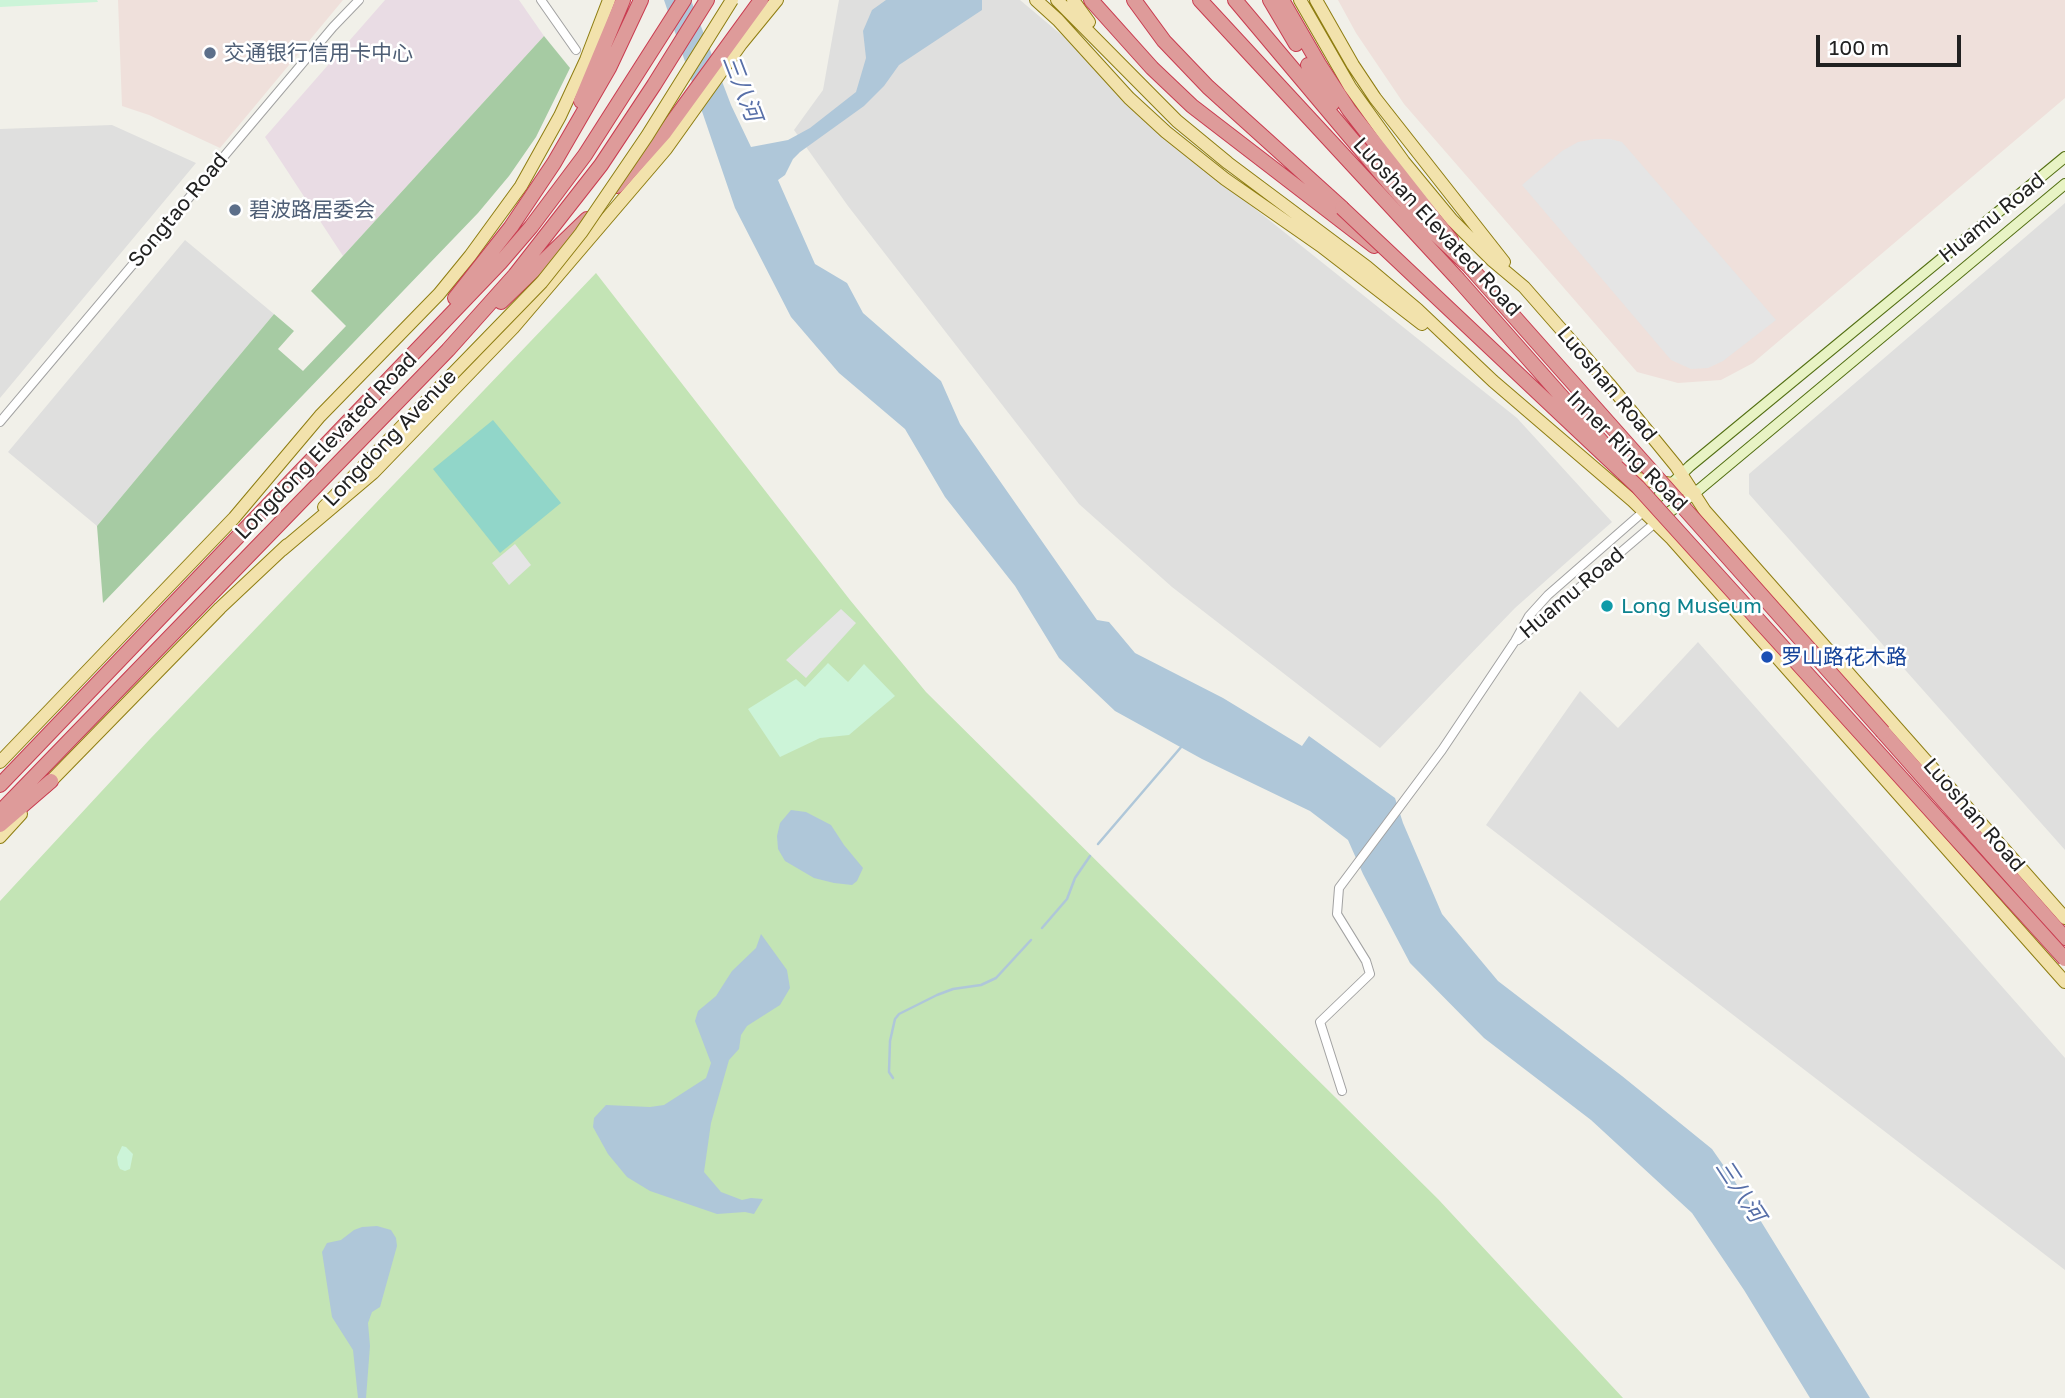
<!DOCTYPE html>
<html>
<head>
<meta charset="utf-8">
<style>
  body { margin:0 }
  #map { position:relative; width:2065px; height:1398px; overflow:hidden; background:#f1f0e9; font-family:"Golos Text",sans-serif }
  canvas { display:block }
  .scale { position:absolute; left:1816px; top:35px; width:145px; height:32px; box-sizing:border-box; border:4px solid #212121; border-top:0; padding-left:9px; font-size:21px; line-height:24px; white-space:nowrap; color:#212121; -webkit-text-stroke:5px #fff; paint-order:stroke }
</style>
</head>
<body>
<div id="map">
<canvas width="2065" height="1398"></canvas>
<div class="scale">100 m</div>
</div>
<script>
const context = document.querySelector('canvas').getContext('2d');
context.lineJoin = 'round';
function fill(path, color) { context.fillStyle = color; context.fill(path, 'evenodd'); }
const shape = rows => new Path2D(rows.map(r => 'M' + r).join(''));
function stroke(path, color, width, dash) { context.strokeStyle = color; context.lineWidth = width; context.lineCap = dash ? 'butt' : 'round'; context.setLineDash(dash || []); context.stroke(path); }
function write(font, color, halo, rows, align = 'center') {
  context.font = font + ' "Golos Text","Noto Sans SC",sans-serif'; context.lineWidth = 5; context.setLineDash([]); context.textBaseline = 'middle'; context.strokeStyle = halo; context.fillStyle = color; for (const [text, x, y, turn = 0] of rows) {
    context.save(); context.translate(x, y); context.rotate((+turn || 0) * Math.PI / 180); context.textAlign = isNaN(turn) ? turn : align; if (halo) context.strokeText(text, 0, 0); context.fillText(text, 0, 0); context.restore();
  }
}
fill(shape([
  [839,0,1020,0,1064,37,1140,117,1517,418,1612,522,1515,608,1380,748,1172,587,1079,504,848,206,794,130,823,90],
  [112,125,196,163,0,398,0,129],
  [2065,203,2065,850,1749,494,1749,474],
  [185,240,274,314,97,526,8,452],
  [1698,642,2065,1058,2065,1270,1486,825,1580,691,1618,728]
]), '#dfdfde');
fill(shape([
  [118,0,343,0,220,148,149,115,122,106],
  [1338,0,2065,0,2065,98,1753,363,1721,380,1678,383,1637,372,1404,104,1356,33]
]), '#efe0db');
fill(shape([
  [385,0,519,0,544,36,343,256,265,137]
]), '#e9dce4');
fill(shape([
  [596,273,850,600,926,692,1438,1199,1623,1398,0,1398,0,901,150,739]
]), '#c3e4b5');
fill(shape([
  [544,36,570,68,536,137,509,176,478,213,103,603,97,526,274,314,294,331,278,349,303,371,346,326,311,291]
]), '#a6cba3');
fill(shape([
  [0,0,97,0,98,2,0,7],
  [828,663,848,682,864,664,895,696,849,735,820,738,780,757,748,709,796,679,805,687],
  [122,1146,126,1147,133,1154,130,1169,125,1171,120,1169,118,1165,117,1157]
]), '#ccf4d8');
fill(shape([
  [493,420,561,503,500,553,433,469]
]), '#91d6c9');
fill(shape([
  [1595,139,1610,139,1622,142,1776,320,1723,361,1708,368,1691,369,1671,360,1522,185,1562,151,1578,142],
  [515,544,531,565,509,585,492,563],
  [841,609,856,623,806,678,786,660]
]), '#e5e5e5');
fill(shape([
  [664,0,691,0,731,105,751,147,788,140,810,128,856,92,866,58,863,31,872,10,886,0,982,0,982,10,899,65,884,86,864,106,800,152,793,159,785,175,778,180,815,264,847,283,863,313,941,381,960,424,1097,620,1109,622,1135,653,1223,698,1302,746,1309,736,1395,798,1403,823,1442,914,1498,981,1622,1076,1712,1149,1749,1202,1870,1398,1810,1398,1744,1290,1692,1213,1591,1120,1484,1038,1410,963,1363,874,1348,840,1310,811,1202,759,1115,711,1059,658,1015,586,945,497,905,429,839,373,791,317,735,208],
  [791,810,806,812,831,825,844,845,863,868,857,881,852,885,834,883,814,878,785,861,778,849,777,836,780,823],
  [761,934,787,970,790,988,780,1005,747,1026,741,1035,739,1049,729,1060,711,1123,704,1172,721,1192,742,1200,751,1198,763,1199,754,1214,745,1212,717,1214,650,1191,627,1177,608,1154,593,1127,594,1118,606,1105,650,1107,664,1105,706,1078,711,1063,695,1021,698,1011,716,996,732,971,756,948],
  [377,1226,391,1230,396,1238,397,1246,380,1307,372,1312,368,1323,370,1346,366,1398,358,1398,353,1350,332,1317,322,1252,327,1243,341,1240,354,1230,362,1227]
]), '#afc7d9');
stroke(shape([
  [1098,844,1182,746],
  [1042,928,1067,899,1075,878,1090,856],
  [893,1078,889,1072,890,1041,895,1019,899,1014,937,995,953,989,981,985,996,978,1031,940]
]), '#afc7d9', 2.5);
const street = shape([
  [541,0,576,50],
  [0,422,333,27,359,0],
  [1518,640,1655,523],
  [1342,1091,1320,1022,1370,974,1366,961,1337,914,1339,888,1442,750,1515,641,1529,616,1548,595,1643,512]
]);
const secondary = shape([
  [1649,506,1690,466,2065,157],
  [1660,519,1695,493,2065,184]
]);
const primary = shape([
  [1036,0,1058,20,1129,98,1166,132,1225,179,1321,246,1422,324],
  [1057,0,1177,121,1228,163,1367,267,1417,309,1493,381,1633,501,1672,539,2065,982],
  [1073,0,1089,22],
  [1300,0,1350,87,1404,162,1452,220,1493,261,1524,287,1609,384,1676,466,1705,511,2065,918],
  [1316,0,1353,65,1375,98,1504,262],
  [1625,477,1672,484,1695,493],
  [324,507,438,389],
  [282,550,373,473,513,328,666,149,741,44,777,0],
  [0,762,234,518,320,416,439,294,470,256,521,186,560,116,586,60,609,0],
  [45,787,220,608,287,545],
  [0,837,21,814]
]);
const highway = shape([
  [1091,0,1152,68,1192,106,1374,246],
  [1134,0,1164,41,1208,87,1342,208],
  [1200,0,1457,278],
  [1235,0,1388,182,1431,230,1470,267],
  [1270,0,1296,44],
  [1282,0,1319,64,1349,110,1451,240],
  [1308,65,1332,104],
  [581,101,623,0],
  [617,186,665,132,761,0],
  [455,298,511,227,554,163,609,68,641,0],
  [501,302,587,219],
  [1883,732,2065,938],
  [0,785,500,263,531,227,585,155,684,0],
  [0,812,448,350,515,275,601,165,654,85,707,0],
  [0,825,51,781]
]);
stroke(street, '#a2a2a2', 10);
stroke(secondary, '#526f12', 12);
stroke(primary, '#8e7d11', 14);
stroke(highway, '#c93c50', 16);
stroke(street, '#fff', 8);
stroke(secondary, '#e8f3c4', 10);
stroke(primary, '#f2e2ac', 12);
stroke(highway, '#de9b9a', 14);
const primaryBridge = shape([
  [438,389,542,282,581,233,647,136,732,0]
]);
const highwayBridge = shape([
  [1342,208,1638,487,2065,959],
  [1470,267,1883,732],
  [1457,278,1616,458]
]);
stroke(primaryBridge, '#8e7d11', 14, []);
stroke(highwayBridge, '#c93c50', 16, []);
stroke(primaryBridge, '#f2e2ac', 12);
stroke(highwayBridge, '#de9b9a', 14);
for (const [x, y, r, color] of [
  [210,53,7,"#5c6f8a"],
  [235,210,7,"#5c6f8a"],
  [1607,606,7,"#0f9aa8"],
  [1767,657,7,"#1a4fb4"]
]) { const dot = new Path2D(); dot.arc(x, y, r, 0, 2 * Math.PI); context.fillStyle = color; context.fill(dot); stroke(dot, '#fff', 2.5); }
write('21px', '#4e5e75', '#fff', [
  ["交通银行信用卡中心",224,53],
  ["碧波路居委会",249,210]
], 'left');
write('21px', '#212121', '#fff', [
  ["Songtao Road",178,210,-50],
  ["Huamu Road",1992,218,-39],
  ["Luoshan Elevated Road",1437,227,47],
  ["Luoshan Road",1607,384,50],
  ["Longdong Avenue",390,438,-46],
  ["Longdong Elevated Road",326,446,-46],
  ["Inner Ring Road",1627,451,45],
  ["Huamu Road",1572,593,-40],
  ["Luoshan Road",1974,815,49]
]);
write('21px', '#0d838f', '#fff', [
  ["Long Museum",1621,606]
], 'left');
write('21px', '#164399', '#fff', [
  ["罗山路花木路",1781,657]
], 'left');
write('italic 23px', '#576fa8', '#fff', [
  ["三八河",742,88,69],
  ["三八河",1740,1191,57]
]);
</script>
</body>
</html>
